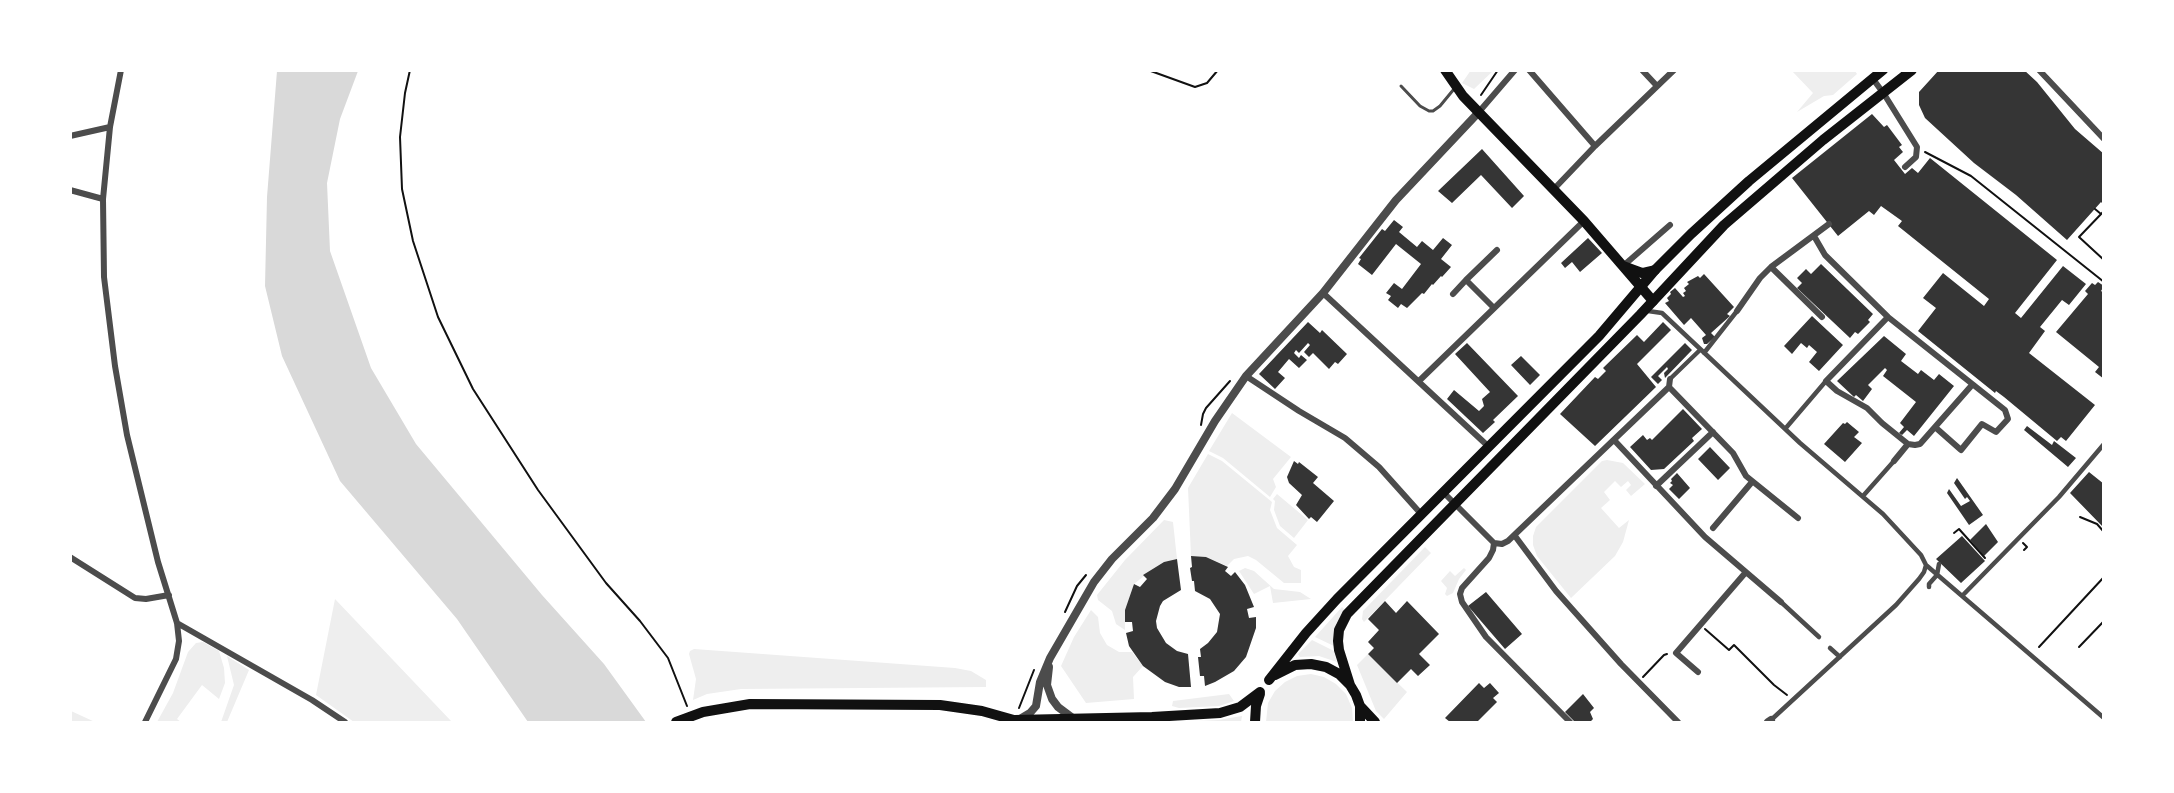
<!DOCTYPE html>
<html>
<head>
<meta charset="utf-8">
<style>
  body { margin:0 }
  #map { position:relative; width:2174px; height:793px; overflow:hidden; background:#fff; font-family:"Space Grotesk",sans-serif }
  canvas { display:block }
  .frame { position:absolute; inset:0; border:72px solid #fff; pointer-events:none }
</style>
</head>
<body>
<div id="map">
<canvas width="2174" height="793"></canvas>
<div class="frame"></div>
</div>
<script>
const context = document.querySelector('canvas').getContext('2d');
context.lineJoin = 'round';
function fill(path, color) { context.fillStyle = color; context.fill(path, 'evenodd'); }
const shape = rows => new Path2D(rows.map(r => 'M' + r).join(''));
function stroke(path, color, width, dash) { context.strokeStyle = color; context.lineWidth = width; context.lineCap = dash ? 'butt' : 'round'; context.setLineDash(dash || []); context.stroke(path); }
fill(shape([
  [1471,70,1493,70,1493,71,1474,89,1462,83],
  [1792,71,1855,71,1857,74,1833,95,1824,96,1797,112,1813,93],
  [1232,413,1291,457,1273,479,1276,487,1270,497,1223,458,1209,451],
  [1208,454,1222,461,1272,502,1270,510,1277,528,1297,545,1288,556,1294,567,1301,570,1301,583,1284,583,1256,560,1248,556,1234,559,1227,566,1206,557,1191,556,1188,488],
  [1607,460,1623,463,1645,484,1631,496,1626,490,1631,485,1628,481,1621,487,1615,481,1604,492,1610,500,1601,508,1619,528,1629,520,1623,542,1615,556,1571,598,1537,556,1533,545,1533,536,1536,527,1602,461],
  [1277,494,1308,520,1294,538,1280,526,1274,510,1275,501,1273,499],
  [1164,520,1173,522,1177,559,1164,562,1154,568,1134,584,1125,610,1125,630,1116,624,1112,611,1098,600,1097,595,1125,560],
  [1425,547,1431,553,1364,622,1362,619,1363,611],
  [1245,568,1254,571,1274,589,1300,592,1311,599,1273,603,1270,586,1254,594,1239,571],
  [1464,568,1466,570,1459,579,1453,593,1447,596,1445,594,1447,588,1441,581,1450,571,1455,576],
  [335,599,452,722,354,722,316,695],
  [1342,607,1344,609,1336,624,1334,646,1315,637],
  [1091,610,1098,617,1100,633,1107,645,1119,652,1132,652,1143,666,1133,677,1134,699,1086,703,1061,666,1074,637],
  [1312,640,1334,651,1337,662,1319,656,1300,657,1298,654],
  [203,642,219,651,224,668,225,683,219,699,202,685,177,719,181,722,157,722,173,693,188,652,196,643],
  [694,649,955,668,971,671,986,680,986,687,741,689,707,694,693,700,696,679,689,654,690,651],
  [1368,654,1407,692,1384,719,1376,711,1357,665],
  [227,656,249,670,227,722,221,722,234,685],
  [1311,674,1324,677,1336,684,1346,694,1352,708,1353,722,1266,722,1268,703,1275,691,1285,682,1297,676],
  [1229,694,1234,701,1219,706,1179,708,1172,706,1173,701],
  [70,711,71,711,95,722,71,722],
  [1242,716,1241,722,1178,722,1218,720]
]), '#eee');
fill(shape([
  [277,71,358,71,340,119,327,183,330,251,371,368,416,444,542,595,604,664,646,722,528,722,457,619,340,481,282,356,265,286,267,197]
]), '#d9d9d9');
fill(shape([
  [1939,70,2024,70,2037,82,2075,129,2104,154,2104,205,2101,202,2067,240,2016,195,1974,163,1925,118,1919,105,1919,92],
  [1872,114,1884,127,1887,125,1902,145,1899,147,1903,152,1894,160,1905,174,1912,168,1918,173,1930,158,2057,260,2015,313,2021,318,2063,266,2086,284,2069,305,2062,300,2040,327,2045,331,2029,353,2095,405,2066,441,2061,437,2057,441,2004,397,1996,391,1995,393,1918,331,1936,308,1923,298,1943,273,1984,306,1989,299,1898,226,1902,221,1881,206,1874,215,1869,211,1838,236,1792,178],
  [1482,149,1524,196,1512,208,1481,175,1452,203,1438,191],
  [1394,220,1403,227,1399,232,1417,247,1422,241,1433,250,1443,238,1452,245,1441,259,1451,267,1442,277,1441,276,1433,285,1432,284,1424,294,1422,293,1407,308,1401,304,1398,308,1388,300,1391,296,1386,293,1394,283,1402,289,1421,264,1396,244,1372,275,1358,264,1361,259,1359,258,1382,229,1385,231],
  [1588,238,1602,253,1580,272,1572,262,1565,268,1561,263],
  [1821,264,1873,314,1868,320,1870,322,1858,334,1855,332,1850,338,1797,288,1802,283,1797,278,1806,269,1811,274],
  [1704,274,1734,307,1727,314,1730,316,1711,333,1715,337,1707,344,1704,344,1702,338,1706,335,1691,318,1684,325,1665,303,1669,301,1667,298,1671,294,1670,292,1675,288,1683,297,1685,296,1683,293,1686,291,1684,288,1689,284,1687,282,1698,276,1700,278],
  [2098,282,2104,286,2101,291,2104,293,2104,379,2095,372,2099,367,2056,332,2088,294,2085,291,2092,283,2095,285],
  [1812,316,1843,345,1819,371,1809,362,1817,352,1809,345,1807,348,1801,343,1792,354,1784,346],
  [1308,322,1320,333,1322,330,1347,354,1338,364,1335,362,1329,369,1313,353,1309,357,1304,352,1310,345,1308,343,1299,353,1296,350,1294,353,1299,358,1301,355,1307,360,1299,368,1289,359,1278,372,1285,378,1275,389,1259,374],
  [1663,322,1671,330,1637,364,1656,387,1595,446,1560,414,1595,377,1598,379,1606,371,1603,368,1637,335,1644,342],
  [1884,336,1906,354,1901,361,1918,374,1921,370,1934,380,1939,374,1954,386,1914,436,1907,430,1902,435,1899,433,1904,427,1900,423,1916,402,1883,376,1887,370,1885,368,1868,385,1872,389,1863,401,1856,395,1854,397,1837,381],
  [1467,343,1518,396,1493,420,1495,422,1483,433,1447,399,1454,390,1479,411,1484,406,1482,399,1490,392,1455,354],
  [1685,343,1692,350,1665,378,1664,373,1668,369,1667,367,1658,376,1662,380,1658,384,1651,377],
  [1521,356,1540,375,1530,385,1511,365],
  [1683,409,1702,429,1692,438,1694,441,1664,469,1651,470,1630,447,1643,435,1647,440,1650,438,1652,440],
  [1847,422,1859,432,1854,437,1862,443,1845,462,1824,444,1843,423,1845,424],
  [2027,426,2052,445,2054,441,2076,458,2068,467,2024,430],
  [1710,447,1730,468,1718,480,1698,459],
  [1294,461,1298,464,1299,462,1318,477,1313,483,1334,501,1317,522,1311,517,1309,519,1296,505,1302,495,1289,483,1287,477],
  [2089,472,2104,484,2104,528,2070,493],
  [1677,473,1690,488,1679,499,1669,489,1673,485,1670,483,1672,481,1671,479],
  [1957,478,1983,515,1969,525,1947,493,1949,489,1961,506,1970,501,1967,497,1965,499,1954,483],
  [1986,524,1998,542,1984,556,1970,540],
  [1962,536,1985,561,1961,583,1936,559],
  [1191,556,1206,557,1228,567,1225,571,1231,576,1235,572,1245,585,1254,607,1247,609,1249,618,1256,617,1256,628,1246,657,1234,671,1215,682,1205,686,1204,676,1200,676,1198,657,1201,657,1200,649,1208,643,1217,632,1220,614,1210,599,1195,591,1194,581,1192,581,1190,568,1192,567],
  [1177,559,1181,590,1163,601,1160,606,1156,621,1157,628,1166,643,1177,651,1188,654,1191,687,1179,687,1165,682,1143,666,1129,646,1126,633,1133,631,1132,622,1125,622,1125,610,1134,584,1140,587,1147,579,1143,575,1164,562],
  [1486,592,1522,634,1505,649,1468,606],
  [1385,601,1396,613,1407,601,1439,634,1419,654,1430,665,1418,676,1411,669,1397,683,1368,654,1374,648,1368,642,1379,630,1368,619],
  [1479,683,1484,688,1490,683,1499,693,1493,698,1497,702,1477,722,1450,722,1445,718],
  [1583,694,1594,708,1590,712,1593,719,1590,722,1575,722,1565,712]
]), '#353535');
stroke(shape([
  [410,70,405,93,400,137,402,189,413,241,438,317,473,389,538,490,606,583,640,621,668,658,687,706],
  [1148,70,1195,87,1207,83,1218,70],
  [1481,95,1498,70],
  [1925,152,1971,176,2104,282],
  [2095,209,2101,214],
  [2104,211,2079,237,2104,260],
  [1201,425,1203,414,1206,408,1230,381],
  [2080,517,2097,524,2104,532],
  [1954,533,1959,529,1985,558],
  [2023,543,2027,547,2024,550],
  [1065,612,1077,586,1086,575],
  [1705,629,1729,650,1734,645,1774,685,1787,695],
  [2039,647,2104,577],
  [2079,647,2104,621],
  [1643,677,1664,655,1667,654],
  [1019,708,1034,670]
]), '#111', 2);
stroke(shape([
  [1401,86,1420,106,1429,111,1433,111,1440,106,1454,89]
]), '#4c4c4c', 3);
stroke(shape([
  [1648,311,1662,313,1800,443,1883,514,1921,555,1926,565,2104,718],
  [1704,353,1737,311],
  [1670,379,1700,350],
  [1785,429,1826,381],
  [1863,496,1894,461],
  [1929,587,1929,584,1937,575,1939,564],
  [1962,596,2059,497,2104,444],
  [1781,602,1819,637],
  [1830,648,1840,657],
  [1771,720,1896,605,1919,579,1924,572,1926,565]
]), '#4c4c4c', 4.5);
stroke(shape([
  [121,70,110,127,103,199,104,277,115,366,127,435,158,562,177,623,179,641,176,659,145,722],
  [1529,70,1595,146],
  [1642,70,1657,86],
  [2039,70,2104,139],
  [1873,79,1884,94,1917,147,1916,157,1905,167],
  [1478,113,1515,70],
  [70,136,110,127],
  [70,190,103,199],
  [1553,190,1595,146,1674,70],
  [1814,236,1825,255,1888,317,2005,410,2008,419,1996,432,1982,424,1961,450,1935,427],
  [1623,266,1670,225],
  [1771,267,1822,317],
  [1466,280,1497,250],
  [1323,293,1489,447],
  [1453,294,1466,280,1494,308],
  [1737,311,1760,278,1771,267,1829,224],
  [1888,317,1826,381,1837,391,1867,408,1882,423,1908,444],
  [1246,376,1299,411,1345,438,1379,467,1422,515],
  [1419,381,1584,221],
  [1669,387,1733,453,1746,476,1798,518],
  [1614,440,1705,537,1781,602],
  [1894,461,1908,444,1915,445,1920,444,1972,385],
  [1656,486,1713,432],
  [1444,493,1494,543,1502,544,1508,541,1669,387,1670,379],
  [1713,528,1752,482],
  [1515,536,1556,591,1621,664,1678,722],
  [1494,543,1493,550,1489,558,1462,588,1460,594,1462,602,1486,637,1570,722],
  [70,557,135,598,146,599,169,595],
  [177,623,312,700,345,722],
  [1698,672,1676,653,1746,572]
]), '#4c4c4c', 6);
stroke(shape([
  [1049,667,1047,685,1052,699,1058,707,1074,719],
  [1020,719,1030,713,1036,706,1040,682,1050,658,1094,582,1112,559,1153,518,1175,489,1215,421,1246,376,1323,293,1396,200,1478,113],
  [1768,722,1771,720]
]), '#4c4c4c', 8);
stroke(shape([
  [1445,70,1463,96,1584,221,1653,301],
  [1623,266,1642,273,1655,270]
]), '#111', 10);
stroke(shape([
  [1275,675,1295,665,1311,664,1326,667,1339,674,1350,685,1356,695,1360,706,1360,722],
  [1269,680,1306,633,1337,599,1599,336,1655,270,1691,234,1749,181,1883,70],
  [1350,685,1339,650,1338,641,1339,630,1347,614,1640,315,1724,225,1823,140,1912,70],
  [1360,706,1375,722],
  [1015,720,1152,717,1220,713,1240,707,1260,692],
  [676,722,703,712,750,704,940,705,982,711,1021,722],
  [1255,722,1256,706,1260,694]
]), '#111', 10);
</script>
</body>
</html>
